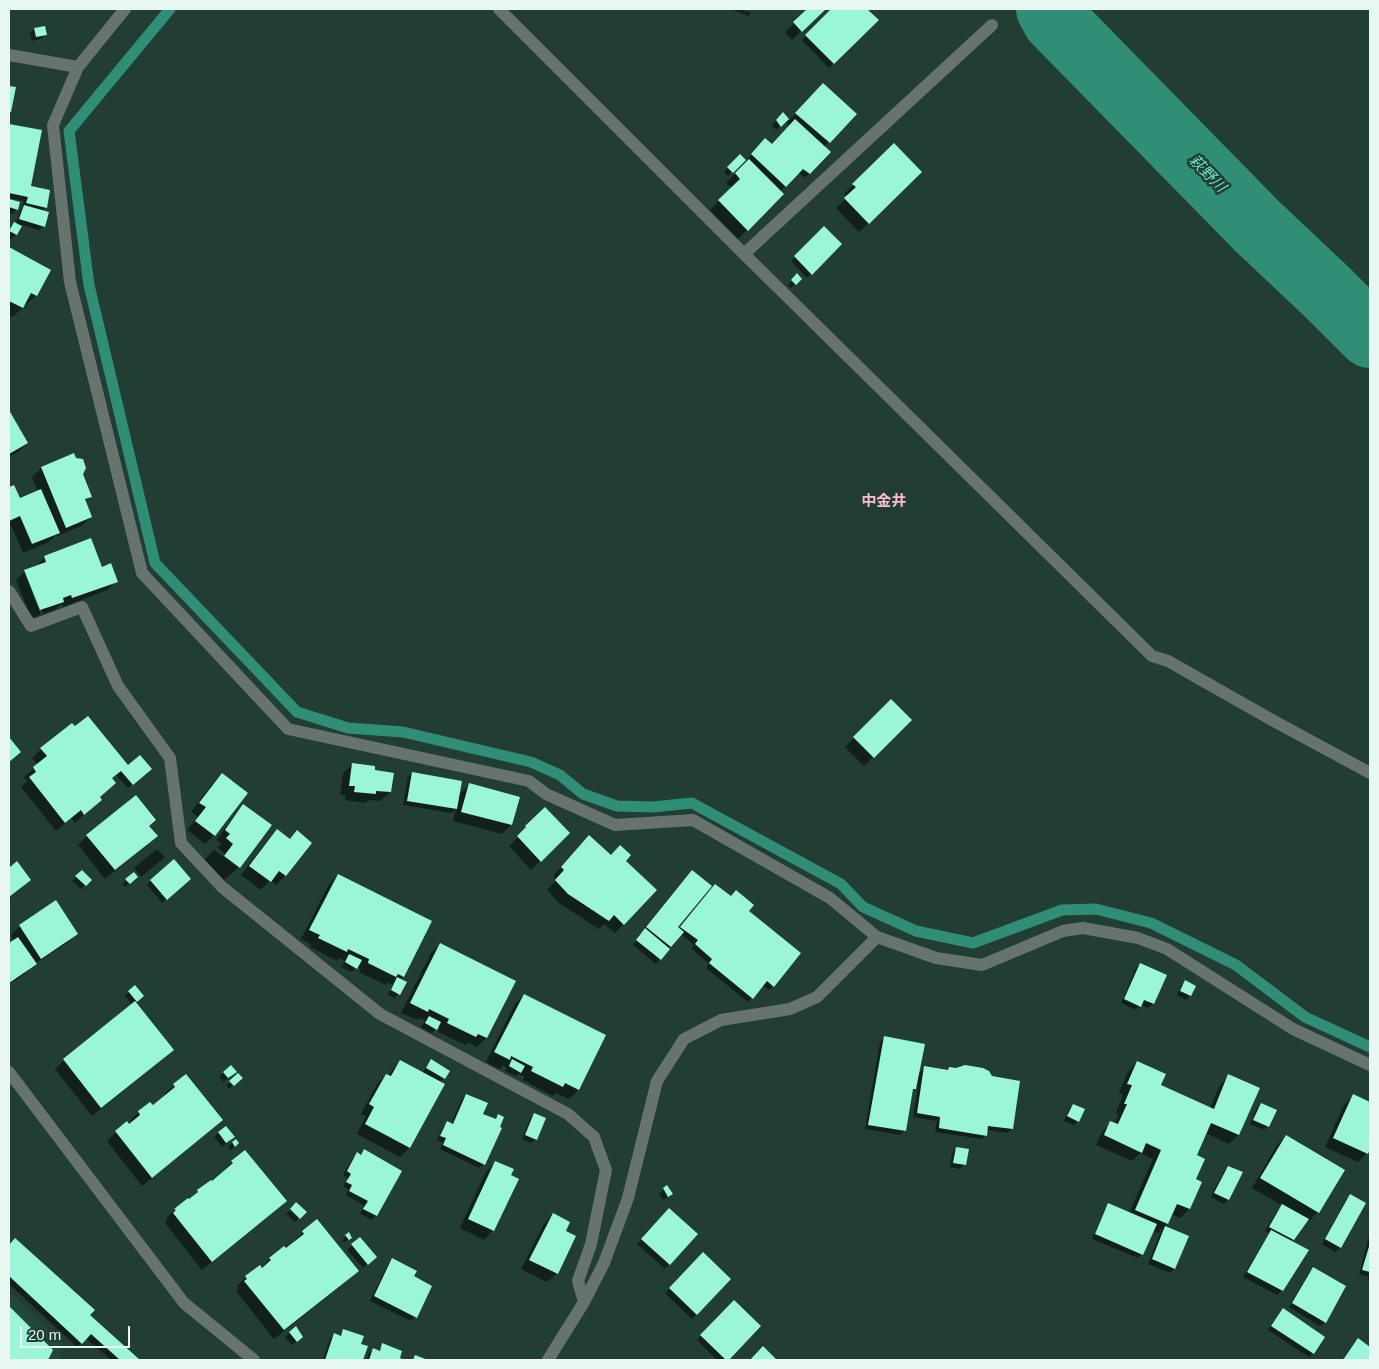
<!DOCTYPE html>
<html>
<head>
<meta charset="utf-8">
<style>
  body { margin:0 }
  #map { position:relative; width:1379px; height:1369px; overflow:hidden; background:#213d34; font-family:Helvetica,sans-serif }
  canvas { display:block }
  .frame { position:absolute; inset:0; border:10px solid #e7f8f2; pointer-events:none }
  .scale { position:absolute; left:20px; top:1326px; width:110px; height:22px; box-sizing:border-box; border:2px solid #e7f8f2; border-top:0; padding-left:6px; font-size:15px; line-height:18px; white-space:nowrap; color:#e7f8f2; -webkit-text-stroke:4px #213d34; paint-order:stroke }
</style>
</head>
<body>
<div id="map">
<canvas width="1379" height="1369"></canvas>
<div class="frame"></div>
<div class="scale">20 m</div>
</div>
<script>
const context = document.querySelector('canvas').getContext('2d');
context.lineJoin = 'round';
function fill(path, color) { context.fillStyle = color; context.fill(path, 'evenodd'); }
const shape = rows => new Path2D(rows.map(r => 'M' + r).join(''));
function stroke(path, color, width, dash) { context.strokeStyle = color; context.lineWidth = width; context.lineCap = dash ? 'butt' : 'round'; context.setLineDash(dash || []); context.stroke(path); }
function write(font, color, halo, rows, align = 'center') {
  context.font = font + ' Helvetica,"Noto Sans JP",sans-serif'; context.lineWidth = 5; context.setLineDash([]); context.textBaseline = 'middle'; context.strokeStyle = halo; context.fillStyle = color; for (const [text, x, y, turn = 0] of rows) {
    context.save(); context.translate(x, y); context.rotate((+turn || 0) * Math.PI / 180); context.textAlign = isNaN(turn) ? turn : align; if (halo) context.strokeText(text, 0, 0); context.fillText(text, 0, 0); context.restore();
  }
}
fill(shape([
  [9,1292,65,1344,57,1360,9,1360]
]), '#21483c');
fill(shape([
  [733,9,739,9,751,13,748,16,732,10],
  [809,9,824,9,792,40,785,32],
  [833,9,865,9,877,20,829,68,802,40],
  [34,29,46,35,41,39,32,41,30,33],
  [814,94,855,114,824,147,829,152,809,174,805,178,798,172,780,192,782,194,738,239,710,210,732,188,726,183,749,160,748,159,761,144,772,146,791,126,785,121,776,130,772,125,783,114,789,121],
  [9,125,41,131,29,187,45,208,42,211,44,226,39,230,22,225,12,239,9,237,9,230,14,223,16,224,20,211,22,208,24,201,9,198],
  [894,145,920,172,859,232,836,208,847,197,844,194],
  [740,155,744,160,728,176,724,172],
  [9,201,18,203,17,209,12,214,9,213],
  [824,228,840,244,807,278,791,261],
  [9,249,49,271,36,295,27,304,24,303,22,308,13,317,9,315],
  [797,275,800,279,791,288,788,285],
  [9,412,27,443,18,452,9,457],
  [41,468,81,474,90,496,85,502,91,517,81,526,57,536,56,535,49,542,23,553,11,525,9,526,9,488,13,486,19,500,38,492,32,477],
  [45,557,101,569,116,581,107,590,63,607,62,604,54,610,43,614,27,574,25,574,41,615,31,618,16,580,25,571,36,566],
  [891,701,910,720,864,766,845,747],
  [41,749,122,769,146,773,128,788,116,775,111,779,99,798,101,800,91,809,75,823,71,818,56,831,21,787,27,781,24,777,38,765,32,758],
  [353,764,373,771,390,792,380,801,369,800,365,803,345,800,346,795,340,795,343,773],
  [412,773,458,796,469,785,511,825,502,834,453,821,456,808,452,813,403,805,408,777],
  [222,774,214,835,205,844,187,830,198,817,191,812,213,783],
  [135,797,147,845,105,879,78,845,87,836],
  [244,806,270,825,239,867,222,882,201,863,214,850,223,857,225,854,218,848,221,843,216,840,235,815],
  [277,831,289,840,297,832,285,876,276,885,270,880,261,890,241,875,268,840],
  [568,833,531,870,509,846,518,837],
  [580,846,624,861,624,924,615,933,604,924,599,929,559,903,547,890,556,880,553,876],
  [157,849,165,857,141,877,134,868],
  [17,863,29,880,9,898,9,869],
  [82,872,90,880,81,889,72,881],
  [133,874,132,881,125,887,122,884],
  [338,875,403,976,400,980,399,994,395,998,388,995,393,985,388,982,386,985,359,972,361,969,357,967,352,972,341,967,345,961,339,958,337,961,310,947,311,944,301,939,329,884],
  [151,881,185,883,162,903,147,885],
  [683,881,677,927,679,929,711,890,773,986,769,990,762,985,748,1002,706,968,709,964,692,949,694,945,681,934,656,964,633,945,639,937,638,936],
  [56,902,76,934,67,943,33,965,26,973,9,984,9,945,14,941,11,935,20,926],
  [440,944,514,982,486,1038,477,1047,468,1042,466,1045,438,1032,440,1028,437,1027,432,1033,421,1027,425,1021,420,1018,418,1020,401,1013,431,953],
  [1140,964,1165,975,1153,1004,1148,1008,1140,1005,1136,1010,1121,1003,1136,968],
  [1186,982,1190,995,1186,1000,1177,995,1181,986],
  [135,987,138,1000,135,1003,172,1050,163,1059,92,1116,55,1069,64,1060,132,1005,125,996],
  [524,995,605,1035,578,1090,569,1099,556,1093,553,1096,523,1080,525,1077,519,1074,516,1076,505,1071,507,1068,503,1065,500,1069,486,1062,515,1004],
  [884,1038,918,1074,924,1068,946,1071,949,1068,1019,1082,1012,1129,1007,1133,987,1130,986,1135,982,1139,935,1132,937,1121,913,1117,918,1086,911,1092,905,1130,900,1135,865,1129,880,1042],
  [431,1061,444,1078,439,1083,409,1148,400,1157,357,1134,366,1116,361,1114,377,1084,386,1075,388,1076,391,1071,400,1062,422,1073],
  [1137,1062,1159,1086,1210,1108,1220,1085,1229,1076,1238,1135,1229,1144,1205,1133,1195,1155,1195,1179,1200,1182,1189,1209,1180,1218,1171,1214,1167,1224,1164,1227,1188,1237,1174,1269,1170,1273,1148,1264,1163,1227,1158,1233,1153,1231,1142,1254,1138,1258,1092,1239,1105,1209,1109,1204,1129,1213,1153,1159,1140,1153,1132,1161,1096,1145,1102,1132,1111,1123,1114,1124,1119,1114,1116,1113,1123,1095,1119,1093,1128,1072],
  [224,1072,231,1076,223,1082,219,1077],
  [238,1074,237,1082,229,1089,226,1086],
  [186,1075,222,1120,212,1129,142,1186,107,1141,116,1132,131,1124,130,1121,139,1112,152,1106,166,1096,164,1094],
  [467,1095,481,1114,494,1120,498,1116,484,1164,479,1168,440,1149,443,1143,437,1140,443,1127,447,1123,451,1124,462,1099],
  [1353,1096,1370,1104,1370,1146,1367,1153,1358,1162,1325,1147,1344,1105],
  [1261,1104,1268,1126,1264,1130,1250,1124,1257,1108],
  [1074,1105,1078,1121,1074,1125,1064,1121,1069,1109],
  [534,1114,536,1139,531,1143,522,1139,530,1119],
  [226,1127,229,1141,222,1147,214,1137],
  [1286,1136,1318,1212,1309,1221,1306,1220,1290,1242,1307,1250,1282,1290,1277,1295,1243,1277,1269,1233,1265,1231,1278,1210,1283,1206,1252,1188,1277,1145],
  [236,1140,238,1143,231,1150,228,1147],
  [956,1148,964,1165,960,1169,950,1167,952,1153],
  [245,1151,285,1201,276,1210,202,1270,165,1223,167,1220,166,1219,175,1209,189,1201,198,1191,224,1172,223,1171],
  [364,1151,400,1171,376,1215,371,1220,360,1213,365,1206,346,1195,348,1189,343,1186,348,1179,343,1175,353,1158,357,1154,359,1156],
  [495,1163,510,1175,517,1179,493,1230,484,1240,460,1228,486,1172],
  [1228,1167,1241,1173,1228,1200,1224,1204,1211,1197,1224,1171],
  [667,1187,671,1194,663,1200,659,1194],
  [1350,1196,1364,1204,1340,1248,1335,1252,1322,1244,1346,1200],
  [296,1204,305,1212,295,1222,286,1214],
  [669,1210,696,1234,665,1269,637,1244],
  [553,1214,564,1232,557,1273,547,1282,521,1269,544,1224],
  [303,1232,357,1271,348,1280,274,1339,236,1291,239,1288,237,1286,246,1277,261,1268,270,1258,286,1250,295,1242,294,1241],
  [1370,1232,1370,1282,1368,1281,1369,1277,1359,1274],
  [346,1236,351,1237,344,1243,342,1240],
  [360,1238,371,1261,363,1268,347,1250],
  [15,1240,88,1315,138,1360,111,1360,86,1338,77,1347,9,1284,9,1246],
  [703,1254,729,1279,692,1319,665,1293],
  [393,1260,412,1277,416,1317,411,1321,370,1301,388,1264],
  [1313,1268,1325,1322,1320,1326,1289,1307,1309,1272],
  [734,1301,760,1326,727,1360,717,1360,697,1340],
  [9,1307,51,1350,47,1360,9,1360],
  [1283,1310,1313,1353,1309,1357,1268,1330],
  [344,1331,360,1344,366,1347,362,1360,323,1360,330,1339,334,1335,339,1337],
  [290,1333,297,1341,292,1345,285,1337],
  [1358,1340,1370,1348,1370,1360,1343,1360],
  [383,1345,398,1359,402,1360,367,1360,369,1353,374,1349,378,1351]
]), '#0007');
stroke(shape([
  [170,9,69,131,89,285,155,563,297,712,348,728,403,732,531,762,560,775,583,794,617,806,653,807,692,803,841,884,863,907,916,931,973,943,1062,910,1096,909,1151,923,1236,965,1305,1017,1370,1047]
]), '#2f8e75', 11);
stroke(shape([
  [1049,9,1055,20,1154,121,1257,226,1328,293,1370,335]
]), '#2f8e75', 66);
fill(shape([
  [807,9,826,9,802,32,793,22],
  [831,9,867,9,879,20,834,64,805,35],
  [45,26,47,35,36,37,34,28],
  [823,83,857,114,830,143,795,113],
  [9,86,16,87,11,112,9,112],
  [783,112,789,119,781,127,776,120],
  [795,119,831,152,810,174,803,169,786,187,751,154,765,138,772,144],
  [9,124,42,130,31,186,50,190,47,208,26,203,28,197,9,193],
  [894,143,922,172,869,224,844,198,856,187,852,184],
  [740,154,746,160,733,173,727,167],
  [749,159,784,194,748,231,718,200,740,179,735,173],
  [9,199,20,202,18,210,9,207],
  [24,205,49,212,45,227,19,219],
  [14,222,22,226,17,235,9,231],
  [824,226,842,244,812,275,794,256],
  [9,247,51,270,37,296,31,293,23,308,9,301],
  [797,273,802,279,796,285,791,280],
  [9,410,28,443,9,454],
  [74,453,76,458,83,459,86,468,83,474,92,497,85,499,92,517,66,528,41,467],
  [14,485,20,498,41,489,60,533,32,544,20,516,9,521,9,487],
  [91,538,102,567,111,563,118,582,72,598,71,595,63,598,64,602,40,610,24,570,46,562,44,556],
  [891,699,912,720,874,758,853,737],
  [88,716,128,765,140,755,152,769,133,785,121,771,112,778,116,783,100,797,102,800,84,815,81,810,65,823,29,777,36,772,33,767,47,756,40,748,72,723,75,726],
  [9,737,21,752,9,762],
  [352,763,375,766,375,770,394,773,391,792,376,791,376,794,354,792,355,786,349,786],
  [412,772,462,781,457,809,407,801],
  [222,773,248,793,215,836,195,821,206,807,199,803],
  [469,783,520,797,512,825,461,812],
  [136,795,156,820,149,826,158,836,115,870,86,835],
  [243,804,272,825,240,868,224,856,233,844,226,838,230,834,225,830],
  [545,807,570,833,541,862,517,836,526,827,525,826],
  [277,829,290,839,297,830,312,843,286,876,279,871,271,882,249,866],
  [589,835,611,855,620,845,631,855,626,861,657,890,624,925,614,915,609,921,568,894,555,880,564,870,561,867],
  [174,859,191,879,167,900,150,880],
  [17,861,31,880,9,897,9,868],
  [82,870,92,880,86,886,75,876],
  [692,870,712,886,678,927,684,932,671,947,646,927],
  [134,872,138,877,130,884,125,879],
  [338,874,432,921,404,977,398,974,396,977,368,963,369,959,348,949,347,952,318,938,320,935,309,930],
  [715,884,731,896,736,890,754,905,749,911,801,953,774,987,767,981,753,999,709,963,712,959,695,944,698,940,680,927],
  [56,900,78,934,41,959,19,925],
  [645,928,670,949,661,960,636,940],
  [18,937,37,964,9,983,9,943],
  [440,943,516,981,487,1038,478,1034,476,1037,447,1023,449,1019,429,1009,428,1012,410,1003],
  [349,954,362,960,357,969,345,962],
  [1140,963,1167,975,1154,1004,1144,1000,1141,1007,1124,999],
  [397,977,407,982,400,995,391,990],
  [1185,980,1196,986,1191,996,1180,991],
  [135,985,144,996,137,1002,128,991],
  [524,994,606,1035,579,1090,565,1083,563,1087,531,1071,533,1067,511,1056,510,1060,494,1052],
  [135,1001,174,1050,101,1108,63,1059],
  [429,1016,441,1022,437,1030,425,1023],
  [884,1036,925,1044,916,1089,913,1089,906,1131,868,1125],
  [431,1059,450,1071,445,1079,426,1068],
  [512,1059,525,1066,521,1073,509,1066],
  [400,1060,445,1084,410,1148,365,1124,374,1107,369,1104,386,1074,391,1076],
  [1137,1061,1166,1074,1161,1085,1214,1109,1228,1074,1260,1088,1239,1135,1211,1123,1197,1155,1205,1159,1196,1179,1202,1182,1190,1209,1177,1204,1168,1224,1135,1210,1161,1150,1146,1143,1142,1153,1104,1135,1110,1121,1118,1124,1127,1104,1124,1104,1132,1085,1127,1084],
  [231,1065,237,1072,228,1078,223,1072],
  [965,1065,983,1068,989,1071,992,1076,1020,1081,1013,1129,988,1126,987,1136,939,1128,940,1117,917,1113,924,1066,948,1070,949,1067,956,1068],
  [238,1073,243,1078,234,1086,229,1081],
  [186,1074,223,1120,152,1178,115,1131,127,1121,129,1124,140,1115,138,1111,150,1102,153,1105,175,1087,173,1084],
  [466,1094,488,1103,483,1114,496,1119,498,1114,504,1117,500,1127,502,1128,485,1165,443,1145,446,1138,440,1136,447,1121,453,1124],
  [1353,1094,1370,1102,1370,1149,1368,1154,1333,1138],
  [1261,1103,1277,1110,1269,1127,1253,1120],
  [1073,1104,1085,1109,1079,1122,1067,1116],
  [534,1113,546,1118,537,1140,525,1135],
  [226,1126,235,1137,226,1143,218,1132],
  [1286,1135,1345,1170,1319,1213,1260,1178],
  [236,1139,239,1143,235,1147,232,1142],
  [956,1147,969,1149,966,1165,953,1163],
  [364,1149,402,1171,377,1216,363,1209,368,1201,349,1191,352,1185,346,1182,351,1174,347,1171,357,1152,361,1155],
  [245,1150,287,1201,212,1262,173,1213,176,1210,174,1209,188,1198,189,1199,198,1192,197,1190,211,1180,212,1181,233,1163,231,1161],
  [495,1161,514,1169,511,1175,519,1179,494,1231,468,1219],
  [1228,1166,1243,1172,1229,1200,1214,1193],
  [667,1185,673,1194,668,1197,663,1188],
  [1350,1194,1366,1203,1341,1248,1325,1239],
  [296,1202,307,1212,300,1219,290,1209],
  [1108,1203,1157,1224,1143,1255,1095,1234],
  [1282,1204,1309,1219,1294,1240,1269,1227],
  [669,1208,698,1234,670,1265,641,1239],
  [553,1213,570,1222,566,1231,576,1236,558,1274,529,1260],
  [317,1219,359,1271,284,1330,244,1281,247,1279,245,1276,260,1265,262,1268,271,1260,269,1258,284,1246,286,1248,304,1234,302,1231],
  [1165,1226,1189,1236,1175,1269,1152,1259],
  [1271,1230,1309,1250,1283,1291,1247,1272],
  [349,1232,352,1238,349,1240,345,1235],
  [360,1237,377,1257,368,1265,351,1244],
  [15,1238,95,1310,90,1315,140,1360,120,1360,91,1334,82,1344,9,1276,9,1245],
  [1370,1243,1370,1272,1362,1270],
  [703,1252,731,1279,697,1315,669,1288],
  [392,1258,417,1271,414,1276,432,1286,417,1318,374,1296],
  [1313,1267,1346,1286,1326,1323,1292,1303],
  [734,1300,761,1326,729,1360,726,1360,700,1335],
  [9,1306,53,1350,48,1360,9,1360],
  [1283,1308,1325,1337,1314,1354,1271,1326],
  [296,1326,303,1337,297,1342,289,1332],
  [343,1329,364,1336,361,1344,368,1346,363,1360,325,1360,334,1333,341,1336],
  [1358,1338,1370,1347,1370,1360,1343,1360],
  [382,1343,402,1351,400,1358,405,1360,369,1360,373,1348,380,1351],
  [763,1346,777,1360,750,1360],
  [415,1355,428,1360,413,1360]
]), '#9bf6d9');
stroke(shape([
  [499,9,744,254,1152,656,1168,661,1272,720,1370,773],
  [9,55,78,67,125,9],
  [78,67,53,125,70,282,142,573,288,729,529,781,546,794,615,825,693,820,830,898,877,937,936,958,982,965,1063,931,1083,928,1138,938,1167,949,1293,1029,1370,1065],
  [744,254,992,25],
  [9,591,31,626,82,607,118,686,170,758,181,843,222,887,380,1014,568,1114,594,1137,606,1170,591,1244,578,1281,584,1302],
  [9,1072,184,1303,254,1360],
  [548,1360,584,1302,604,1263,628,1198,657,1081,684,1039,721,1020,790,1009,817,997,877,937]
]), '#66736e', 12);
write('italic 15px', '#6becc8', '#213d34', [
  ["萩野川",1207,174,45]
]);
write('bold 15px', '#fbbcd6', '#213d34', [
  ["中金井",884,502]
]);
</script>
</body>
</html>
